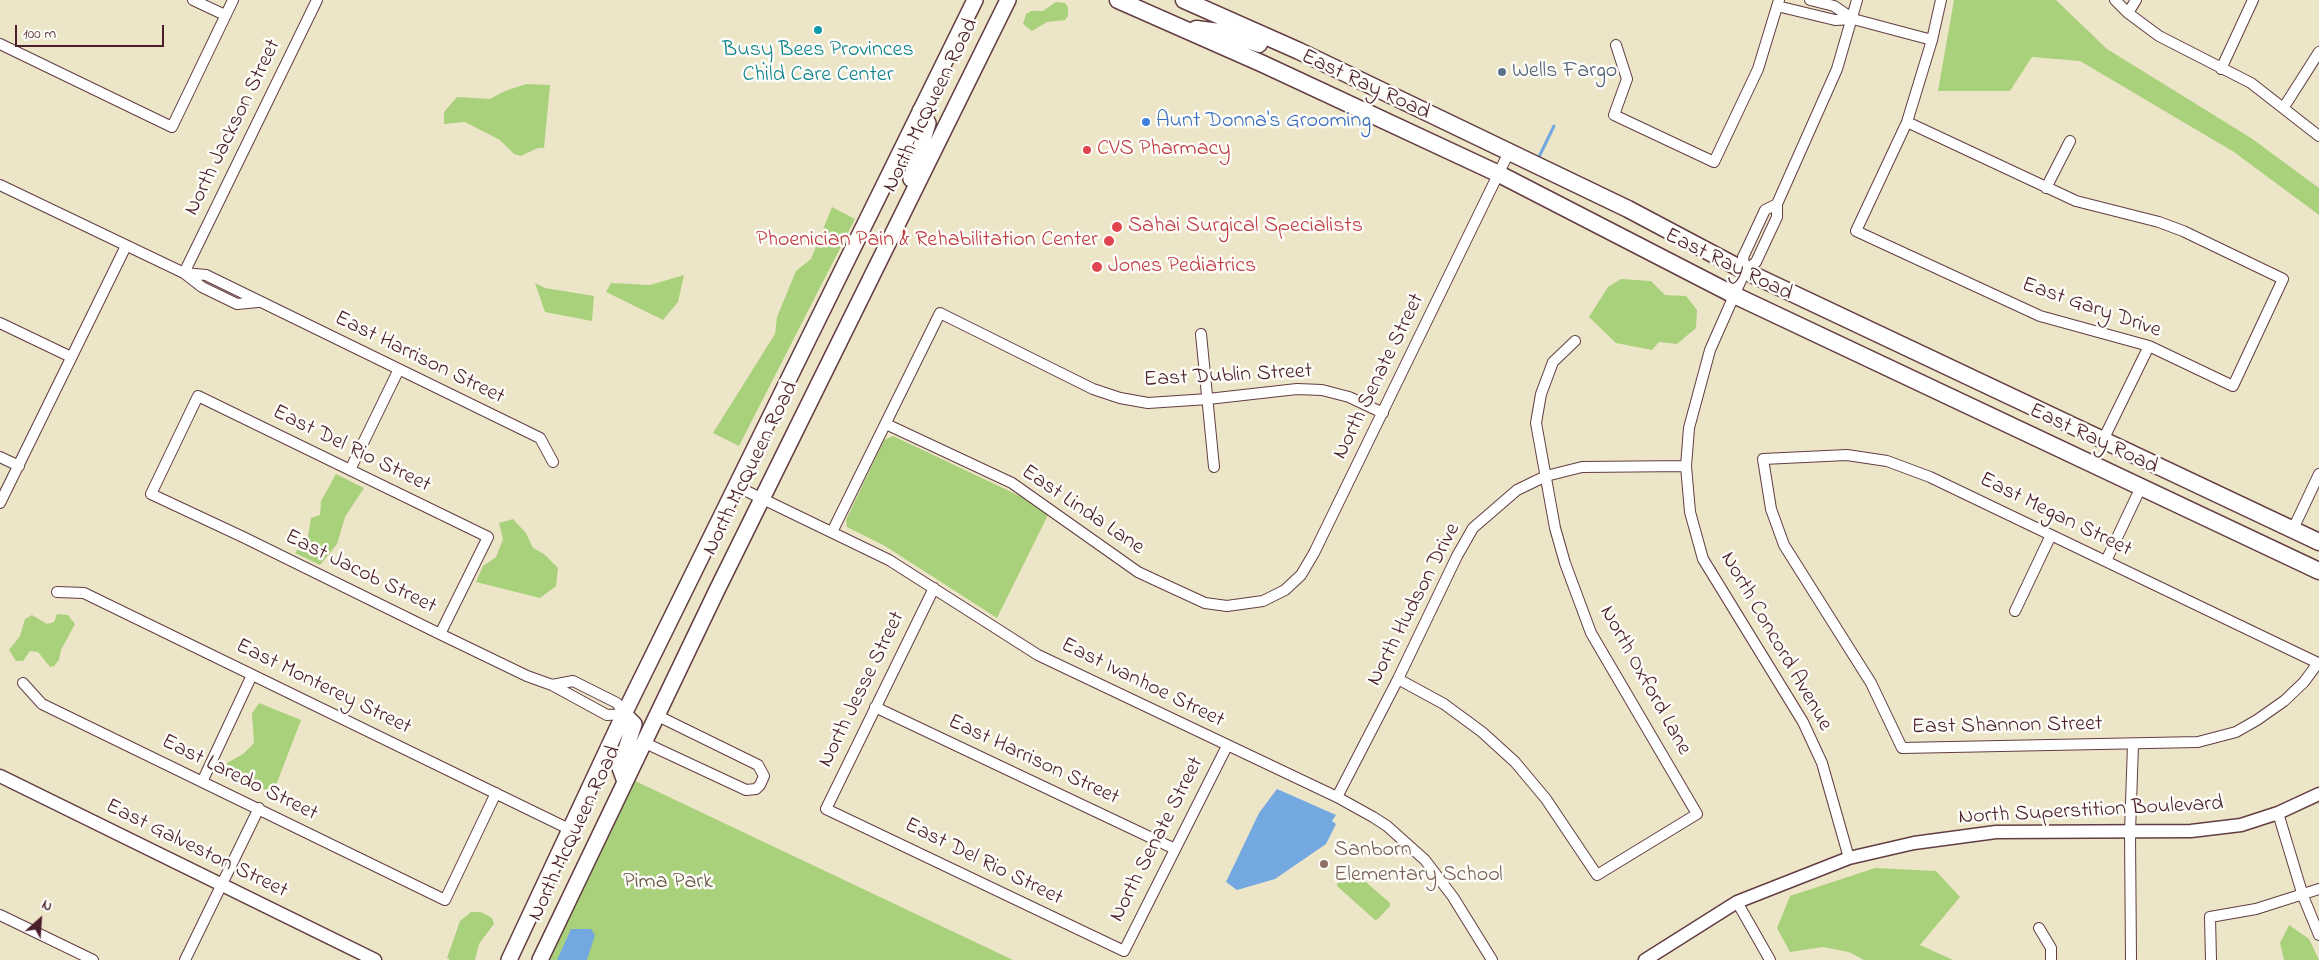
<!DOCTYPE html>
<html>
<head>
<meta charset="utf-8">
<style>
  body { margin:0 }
  #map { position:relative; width:2319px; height:960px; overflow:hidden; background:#ede5c7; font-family:"Indie Flower",sans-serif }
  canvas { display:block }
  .north { position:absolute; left:15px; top:895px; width:50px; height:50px; -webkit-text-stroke:4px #fdfcf7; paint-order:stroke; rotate:26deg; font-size:14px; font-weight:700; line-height:20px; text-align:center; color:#4a1f2b }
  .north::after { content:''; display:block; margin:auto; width:18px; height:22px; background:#4a1f2b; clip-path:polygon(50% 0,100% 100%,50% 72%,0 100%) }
  .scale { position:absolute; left:15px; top:25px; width:149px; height:22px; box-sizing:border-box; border:2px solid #4a1f2b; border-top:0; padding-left:6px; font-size:15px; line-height:18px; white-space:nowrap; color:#4a1f2b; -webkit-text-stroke:4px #fdfcf7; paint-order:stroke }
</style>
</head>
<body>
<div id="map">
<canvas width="2319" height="960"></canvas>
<div class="north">N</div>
<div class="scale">100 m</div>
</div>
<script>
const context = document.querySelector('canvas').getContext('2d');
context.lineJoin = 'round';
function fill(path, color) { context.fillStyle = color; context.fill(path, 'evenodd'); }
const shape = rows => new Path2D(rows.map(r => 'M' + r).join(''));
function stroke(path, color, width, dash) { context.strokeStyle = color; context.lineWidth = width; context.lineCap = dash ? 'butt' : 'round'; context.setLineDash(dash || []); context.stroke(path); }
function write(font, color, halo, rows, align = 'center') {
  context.font = font + ' "Indie Flower",sans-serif'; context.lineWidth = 5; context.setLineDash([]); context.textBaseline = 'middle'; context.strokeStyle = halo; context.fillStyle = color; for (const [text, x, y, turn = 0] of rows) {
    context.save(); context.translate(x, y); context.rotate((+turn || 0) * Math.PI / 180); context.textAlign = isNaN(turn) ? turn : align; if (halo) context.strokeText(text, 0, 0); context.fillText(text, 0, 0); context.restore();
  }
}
fill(shape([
  [1954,0,2056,0,2107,49,2251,138,2319,188,2319,215,2234,152,2080,61,2032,57,2010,91,1938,91],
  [1056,2,1065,3,1068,7,1068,16,1065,20,1047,22,1032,31,1023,24,1026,14,1031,11,1043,11],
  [526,84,550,85,544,148,538,148,521,156,514,154,500,140,465,122,444,124,444,112,457,97,490,99,505,91],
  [832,207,855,219,739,446,713,433,775,334,777,317,796,271,811,259],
  [684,275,678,302,663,320,606,292,611,283,650,285],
  [1621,279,1651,281,1665,295,1686,296,1697,310,1696,328,1677,344,1659,342,1652,350,1616,343,1589,317,1608,287],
  [535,283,545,288,594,296,592,321,545,312],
  [893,436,1022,497,1048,515,997,618,885,546,847,527,846,520,884,440],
  [336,474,364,488,345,517,337,544,320,565,295,553,308,536,311,518,320,515,321,501],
  [513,519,526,533,533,548,544,554,558,568,556,586,540,598,476,582,483,566,496,557,503,539,499,523],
  [57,614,68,615,75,624,61,650,59,660,54,666,50,667,38,652,30,651,23,661,16,661,9,650,20,636,25,619,32,615,47,624,54,622],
  [259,703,301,720,273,793,229,775,227,763,243,754,254,743,252,713],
  [631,779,747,834,1013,960,548,960],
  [1875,868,1936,871,1960,897,1920,945,1953,960,1864,960,1849,952,1823,947,1790,952,1777,928,1790,896],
  [1351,869,1390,903,1390,906,1378,919,1375,920,1337,886,1337,884],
  [471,912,481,912,492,918,494,924,479,944,475,960,450,960,447,958,460,921],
  [2289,925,2309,939,2319,960,2284,960,2280,943]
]), '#a9d17c');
fill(shape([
  [1277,789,1336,815,1332,821,1336,824,1326,844,1275,879,1237,890,1226,882,1259,813],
  [571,929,591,929,595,935,587,960,557,960]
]), '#73a8e0');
stroke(shape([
  [1538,159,1554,126]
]), '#73a8e0', 3);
const minor = shape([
  [193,0,225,15],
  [1810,0,1834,6,1853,19,1932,40],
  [2115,0,2128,13,2159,36,2251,83,2319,136],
  [1777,6,1835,20,1853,19],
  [2128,13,2136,0],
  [0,44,172,127,233,0],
  [1616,45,1627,79,1614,115,1714,162,1758,69,1779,0],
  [2221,69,2253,0],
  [2284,107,2319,52],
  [1907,122,2076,201,2159,222,2183,231,2283,279,2233,386,2149,346,2040,316,1856,231,1907,122,1932,40,1941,0],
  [0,185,184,273,202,287,237,304,258,302],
  [2046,188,2070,141],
  [1745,271,1743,257,1745,253,1765,210,1777,204],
  [184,273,206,275,540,438,553,462],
  [184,273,317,0],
  [0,323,71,357],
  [1201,334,1214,467],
  [886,424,1012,483,1138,572,1168,586,1205,603,1227,606,1263,601,1285,590,1301,575,1314,553,1509,152],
  [2103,440,2149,346],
  [1847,455,1887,461,1930,477,2318,663,2304,682,2284,701,2257,720,2236,732,2198,742,1902,748,1871,683,1784,545,1771,509,1763,459,1847,455],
  [0,457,19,466],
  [350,470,399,369],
  [736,486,889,560,1038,655,1337,797,1373,817,1387,826,1425,860,1453,897,1492,960],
  [0,503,126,246],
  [2293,529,2319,474],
  [832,532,940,313,1093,389,1120,398,1148,403,1208,399,1297,389,1322,390,1349,397,1383,413],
  [2106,561,2141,487],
  [934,588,826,809,1124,951,1227,746],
  [57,592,84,593,569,829],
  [2015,611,2051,535],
  [440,634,488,537,198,396,151,494,243,537,440,634,527,676,552,685,607,715,624,714,617,703,573,681,552,685],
  [1398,679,1444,704,1482,732,1515,762,1546,799,1597,875,1697,814,1591,633,1565,563,1555,528,1536,423,1541,394,1553,362,1575,341],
  [23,683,42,704,445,900,496,793],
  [875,707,1175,849],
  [643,742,746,790,756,789,760,785,764,776,758,765,656,715],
  [202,782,252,675],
  [1337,797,1398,679,1457,556,1473,528,1517,490,1546,476,1582,467,1686,466],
  [2278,813,2303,896,2319,935],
  [1849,858,1822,763,1803,722,1703,559,1690,512,1686,466,1689,428,1710,350,1745,271,1756,262,1777,217,1777,204,1837,69,1857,0],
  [1737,902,1770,960],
  [0,915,93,960],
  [2039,928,2051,948,2051,960],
  [185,960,259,808],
  [2131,960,2130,832,2133,745],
  [2211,960,2210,917,2256,909,2319,889]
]);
const tertiary = shape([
  [0,776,375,960],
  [1645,960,1737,902,1849,858,1914,843,1996,832,2191,831,2241,825,2278,813,2319,794]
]);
const secondary = shape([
  [911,179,928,123,920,111],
  [624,779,620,768,634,724,624,714],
  [509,960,624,714,975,0],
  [540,960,717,590,1008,0]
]);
const primary = shape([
  [1118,0,1263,64,1499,174,1734,295,2319,571],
  [1184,0,1299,51,1628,209,1745,271,2319,542],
  [1196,29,1227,33,1259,44]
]);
stroke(minor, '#623d42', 12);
stroke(tertiary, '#623d42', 15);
stroke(secondary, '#623d42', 18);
stroke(primary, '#623d42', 19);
stroke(minor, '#fff', 10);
stroke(tertiary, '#fff', 12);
stroke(secondary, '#fff', 15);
stroke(primary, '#fff', 16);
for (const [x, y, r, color] of [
  [818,30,5,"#0f9aa8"],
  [1502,72,5,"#5c6f8a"],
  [1146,122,5,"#3f7fe0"],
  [1087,150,5,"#e0444e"],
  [1117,227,6,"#e0444e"],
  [1109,241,6,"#e0444e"],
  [1097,267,6,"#e0444e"],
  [1324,864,5,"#8d6e63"]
]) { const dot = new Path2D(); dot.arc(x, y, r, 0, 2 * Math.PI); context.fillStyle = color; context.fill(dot); stroke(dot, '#fdfcf7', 2); }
write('22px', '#0d838f', '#fdfcf7', [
  ["Busy Bees Provinces",818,51],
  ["Child Care Center",818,76]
]);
write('22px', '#4e5e75', '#fdfcf7', [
  ["Wells Fargo",1512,72]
], 'left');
write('22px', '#4a1f2b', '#fdfcf7', [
  ["East Ray Road",1365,86,25],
  ["North McQueen Road",932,106,-64],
  ["North Jackson Street",234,128,-64],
  ["East Ray Road",1728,266,26],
  ["East Gary Drive",2091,309,19],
  ["East Harrison Street",419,359,26],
  ["East Dublin Street",1228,377,-3],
  ["North Senate Street",1380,377,-64],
  ["East Ray Road",2093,440,25],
  ["East Del Rio Street",351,450,26],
  ["North McQueen Road",752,469,-64],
  ["East Linda Lane",1082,511,34],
  ["East Megan Street",2055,516,26],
  ["East Jacob Street",360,573,26],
  ["North Hudson Drive",1415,605,-63],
  ["North Concord Avenue",1775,642,60],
  ["North Oxford Lane",1644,681,61],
  ["East Ivanhoe Street",1142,684,26],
  ["East Monterey Street",323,688,26],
  ["North Jesse Street",863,690,-64],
  ["East Shannon Street",2007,727,-1],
  ["East Harrison Street",1033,761,25],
  ["East Laredo Street",239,779,26],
  ["North Superstition Boulevard",2091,812,-3],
  ["North McQueen Road",576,834,-65],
  ["North Senate Street",1158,840,-63],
  ["East Galveston Street",196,850,26],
  ["East Del Rio Street",983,863,26]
]);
write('22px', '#366cbe', '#fdfcf7', [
  ["Aunt Donna's Grooming",1156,122]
], 'left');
write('22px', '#be3a42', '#fdfcf7', [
  ["CVS Pharmacy",1097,150],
  ["Sahai Surgical Specialists",1128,227],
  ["Phoenician Pain & Rehabilitation Center",1098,241,"right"],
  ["Jones Pediatrics",1108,267]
], 'left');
write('22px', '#785e54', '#fdfcf7', [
  ["Sanborn",1334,851],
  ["Elementary School",1334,876]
], 'left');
write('22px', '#665443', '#fdfcf7', [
  ["Pima Park",668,883]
]);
</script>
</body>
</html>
